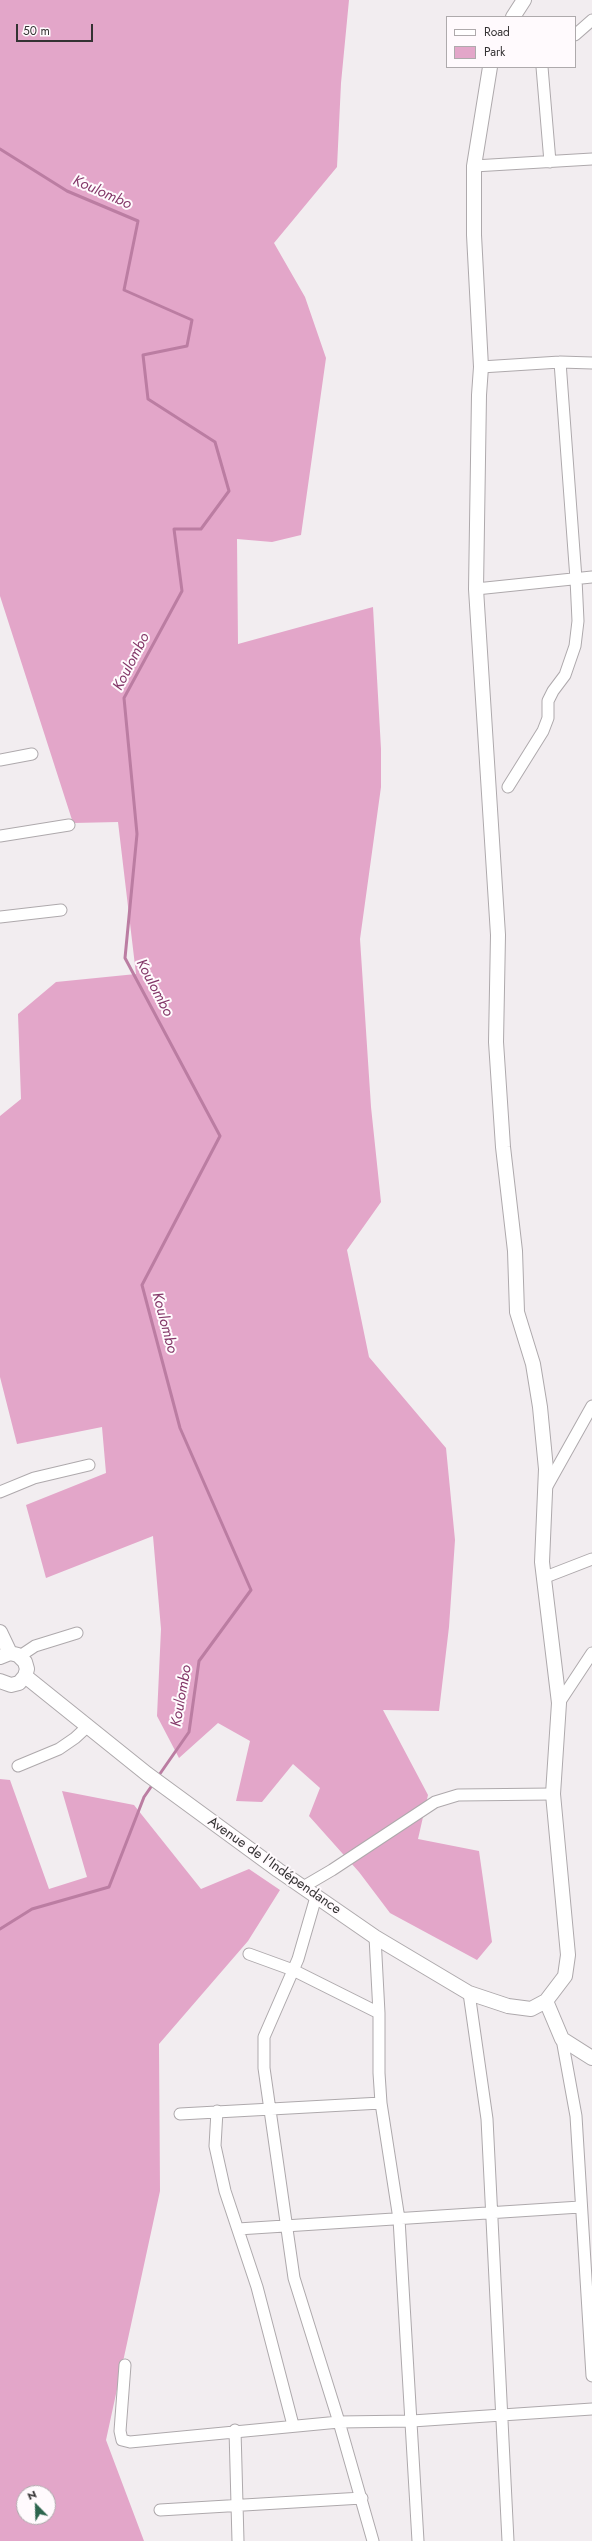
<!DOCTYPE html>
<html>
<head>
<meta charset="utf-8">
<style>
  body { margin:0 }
  #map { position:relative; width:592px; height:2541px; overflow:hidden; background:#f2edf0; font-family:Jost,sans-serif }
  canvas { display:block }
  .legend { position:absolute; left:446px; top:16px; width:130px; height:52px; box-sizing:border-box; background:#fffafd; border:1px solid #aeaaac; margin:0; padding:5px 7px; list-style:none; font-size:12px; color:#343233 }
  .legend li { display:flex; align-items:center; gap:8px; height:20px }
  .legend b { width:20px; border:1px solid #aeaaac }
  .north { position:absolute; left:16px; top:2485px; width:40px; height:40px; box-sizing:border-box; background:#fffafd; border:1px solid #aeaaac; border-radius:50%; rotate:337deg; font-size:11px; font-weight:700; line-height:16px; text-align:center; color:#343233 }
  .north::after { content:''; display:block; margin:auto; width:14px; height:18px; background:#2d654e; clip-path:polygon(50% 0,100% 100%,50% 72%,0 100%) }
  .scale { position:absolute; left:16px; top:24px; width:77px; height:18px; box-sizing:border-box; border:2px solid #343233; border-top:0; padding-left:5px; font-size:12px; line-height:14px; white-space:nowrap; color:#343233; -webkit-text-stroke:3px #fffafd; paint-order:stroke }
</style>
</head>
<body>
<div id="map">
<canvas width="592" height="2541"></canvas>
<ul class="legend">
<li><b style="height:5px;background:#fff"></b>Road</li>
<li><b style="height:11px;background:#e3a6c9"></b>Park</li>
</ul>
<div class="north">N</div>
<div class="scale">50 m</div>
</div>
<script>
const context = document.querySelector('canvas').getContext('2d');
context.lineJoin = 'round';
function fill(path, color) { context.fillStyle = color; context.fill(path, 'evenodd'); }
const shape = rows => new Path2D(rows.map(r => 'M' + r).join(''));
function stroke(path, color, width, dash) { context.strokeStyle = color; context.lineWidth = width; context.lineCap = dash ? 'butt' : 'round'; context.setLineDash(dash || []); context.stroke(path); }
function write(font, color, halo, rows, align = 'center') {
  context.font = font + ' Jost,sans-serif'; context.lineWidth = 4; context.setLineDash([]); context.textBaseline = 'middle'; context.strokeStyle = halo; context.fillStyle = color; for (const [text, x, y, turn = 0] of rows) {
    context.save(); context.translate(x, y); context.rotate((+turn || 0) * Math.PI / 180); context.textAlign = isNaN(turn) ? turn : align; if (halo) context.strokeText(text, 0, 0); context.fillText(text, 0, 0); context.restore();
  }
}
fill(shape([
  [0,0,349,0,341,83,337,167,274,243,305,297,326,358,301,535,272,542,237,539,238,644,373,607,381,749,381,787,360,939,371,1107,381,1202,347,1250,369,1357,446,1448,455,1540,449,1627,439,1711,383,1710,428,1795,418,1839,479,1851,492,1942,477,1960,390,1913,359,1872,309,1816,320,1788,293,1764,262,1802,236,1801,250,1741,218,1723,179,1758,157,1716,161,1629,153,1536,46,1578,26,1505,106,1473,102,1427,17,1444,0,1377,0,1116,21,1099,18,1014,56,982,136,974,118,822,73,823,0,596],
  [0,1779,10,1780,49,1889,87,1877,62,1791,134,1805,201,1889,249,1869,280,1890,248,1941,159,2044,160,2191,106,2440,144,2541,0,2541],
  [24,2493,48,2493,48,2517,24,2517]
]), '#e3a6c9');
stroke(shape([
  [0,149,67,191,138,221,124,290,192,320,187,346,143,355,148,399,215,442,229,491,201,529,174,529,182,591,124,698,137,834,125,958,220,1136,142,1285,180,1428,251,1590,199,1661,189,1732,157,1778],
  [0,1929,32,1909,109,1887,144,1797,153,1784]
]), '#bb7da2', 3);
const minor = shape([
  [575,35,592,20],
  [542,67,550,162],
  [474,166,592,159],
  [481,367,560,362,592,363],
  [476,589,592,577],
  [0,760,32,754],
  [508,787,543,731,548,718,548,701,553,691,565,675,575,646,578,621,576,579,560,362],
  [0,836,69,825],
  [0,917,61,910],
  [546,1488,592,1406],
  [0,1492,34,1478,89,1465],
  [543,1578,592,1559],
  [20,1656,35,1646,77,1633],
  [559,1703,592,1653],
  [18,1766,59,1749,75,1738,88,1726],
  [303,1887,332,1870,435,1802,458,1795,553,1794],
  [316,1897,298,1959,264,2037,264,2068,294,2278,339,2422,373,2541],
  [375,1937,379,2013,379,2073,381,2103,399,2219,418,2541],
  [249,1954,293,1970,379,2013],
  [469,1993,487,2119,508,2541],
  [562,2039,576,2116,592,2376],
  [217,2111,215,2146,225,2191,257,2287,293,2425],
  [180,2114,381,2103],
  [238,2229,580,2207],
  [125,2365,120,2431,122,2440,130,2442,339,2422,412,2421,592,2409],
  [235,2430,238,2541],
  [160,2510,362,2498]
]);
const tertiary = shape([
  [513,17,524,0],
  [0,1632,10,1653],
  [0,1657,10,1653,18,1655,25,1662,27,1669,25,1676,19,1683,11,1685,0,1681],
  [25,1676,147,1774,278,1870,375,1937,469,1993,508,2006,531,2009,546,2001,565,1976,568,1955,553,1794,559,1703,542,1562,546,1469,540,1407,533,1364,517,1312,515,1251,503,1147,496,1042,498,935,476,589,479,395,481,367,474,235,474,166,490,67],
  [546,2001,562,2039,592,2058]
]);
stroke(minor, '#aea9ac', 13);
stroke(tertiary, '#aea9ac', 16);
stroke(minor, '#fff', 11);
stroke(tertiary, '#fff', 14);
write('14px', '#343233', '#fffafd', [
  ["Avenue de l'Indépendance",274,1866,35]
]);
write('italic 15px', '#843869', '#fffafd', [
  ["Koulombo",102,193,24],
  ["Koulombo",132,662,-63],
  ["Koulombo",154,988,62],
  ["Koulombo",164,1323,75],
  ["Koulombo",182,1696,-80]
]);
</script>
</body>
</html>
